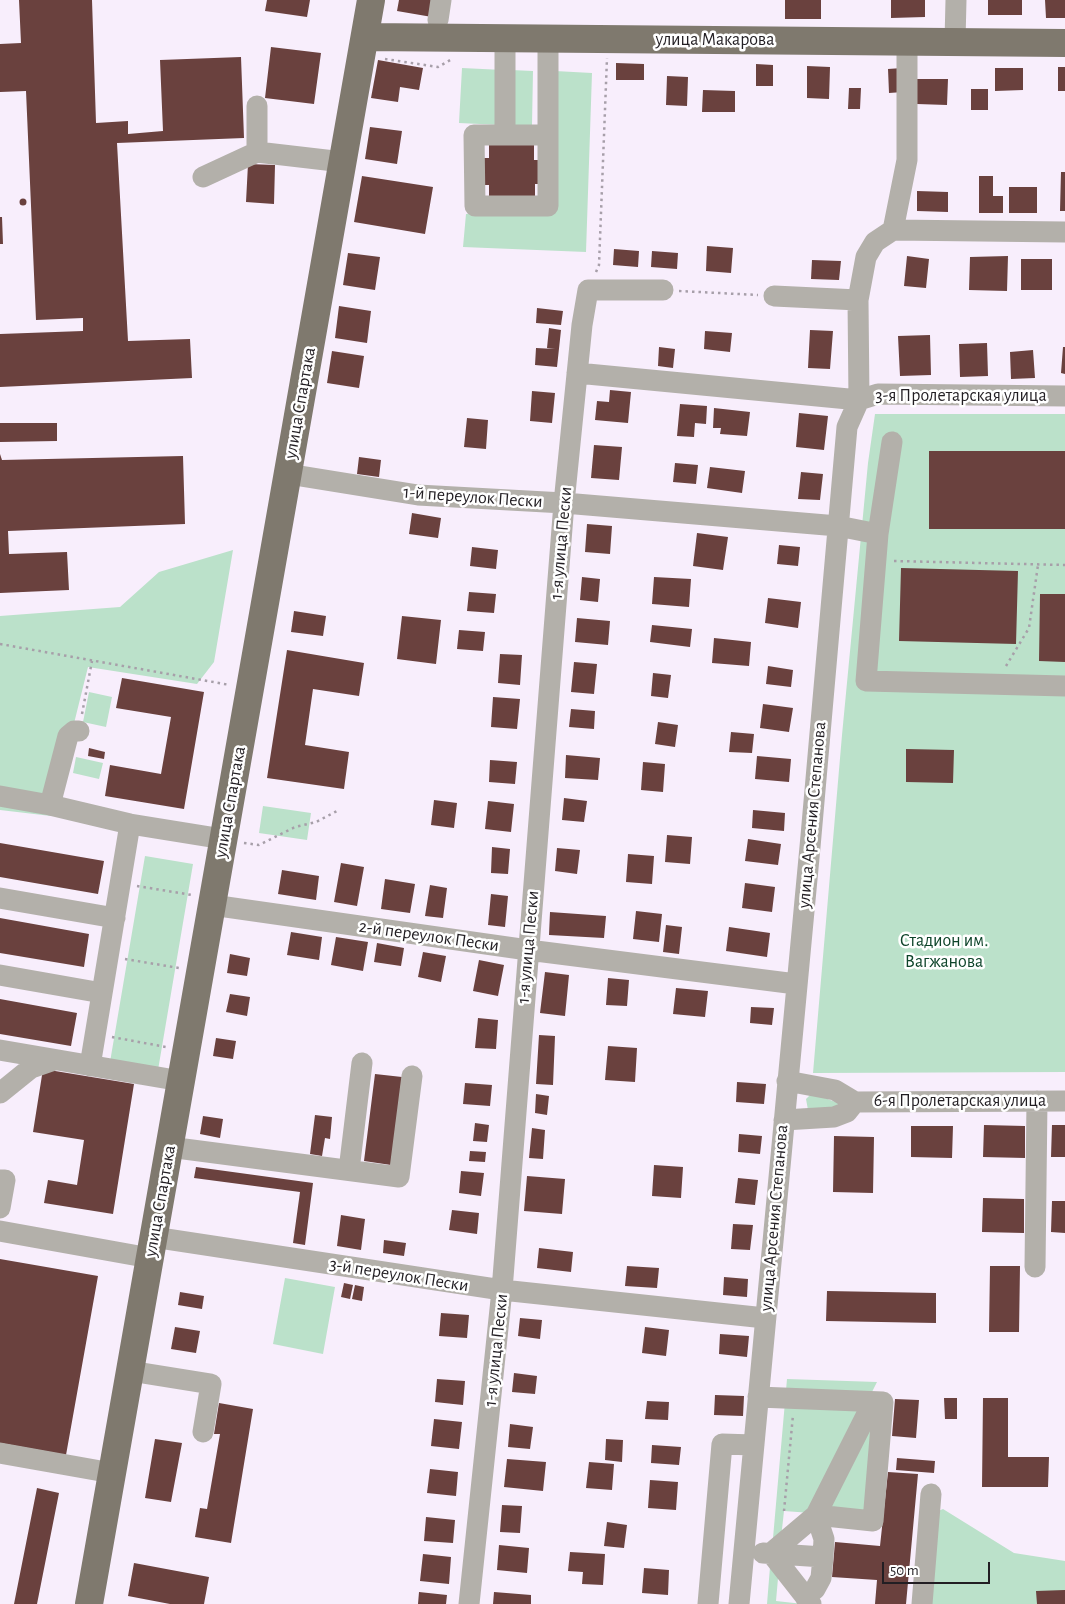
<!DOCTYPE html>
<html>
<head>
<meta charset="utf-8">
<style>
  body { margin:0 }
  #map { position:relative; width:1065px; height:1604px; overflow:hidden; background:#f8eefc; font-family:"Alegreya Sans",sans-serif }
  canvas { display:block }
  .scale { position:absolute; left:882px; top:1562px; width:108px; height:22px; box-sizing:border-box; border:2px solid #221e23; border-top:0; padding-left:6px; font-size:15px; line-height:18px; white-space:nowrap; color:#221e23; -webkit-text-stroke:4px #fff; paint-order:stroke }
</style>
</head>
<body>
<div id="map">
<canvas width="1065" height="1604"></canvas>
<div class="scale">50 m</div>
</div>
<script>
const context = document.querySelector('canvas').getContext('2d');
context.lineJoin = 'round';
function fill(path, color) { context.fillStyle = color; context.fill(path, 'evenodd'); }
const shape = rows => new Path2D(rows.map(r => 'M' + r).join(''));
function stroke(path, color, width, dash) { context.strokeStyle = color; context.lineWidth = width; context.lineCap = dash ? 'butt' : 'round'; context.setLineDash(dash || []); context.stroke(path); }
function write(font, color, halo, rows, align = 'center') {
  context.font = font + ' "Alegreya Sans",sans-serif'; context.lineWidth = 5; context.setLineDash([]); context.textBaseline = 'middle'; context.strokeStyle = halo; context.fillStyle = color; for (const [text, x, y, turn = 0] of rows) {
    context.save(); context.translate(x, y); context.rotate((+turn || 0) * Math.PI / 180); context.textAlign = isNaN(turn) ? turn : align; if (halo) context.strokeText(text, 0, 0); context.fillText(text, 0, 0); context.restore();
  }
}
fill(shape([
  [462,68,503,70,501,125,459,123],
  [511,70,533,71,532,125,510,125],
  [555,71,592,73,586,252,463,247,466,214,556,210],
  [875,414,1065,414,1065,1072,813,1073,842,735,868,463],
  [233,550,214,662,197,684,88,667,51,816,0,810,0,616,120,607,159,572],
  [89,692,112,697,106,727,83,722],
  [76,757,103,763,99,779,73,773],
  [263,806,311,813,307,840,259,833],
  [145,856,193,864,158,1070,110,1062],
  [812,1093,838,1103,838,1108,808,1110,806,1099],
  [285,1278,335,1287,323,1354,273,1344],
  [787,1379,877,1382,811,1513,784,1511,781,1538,773,1538],
  [876,1408,866,1515,826,1511],
  [943,1509,1014,1553,1065,1561,1065,1604,926,1604,936,1512],
  [770,1567,779,1567,776,1601,803,1604,767,1604]
]), '#bbe1ca');
fill(shape([
  [19,0,92,0,96,123,128,121,128,134,163,131,160,60,241,57,244,138,117,143,128,341,190,339,192,378,0,387,0,334,83,331,83,318,36,320,26,91,0,92,0,44,21,43],
  [267,0,310,0,307,17,265,11],
  [399,0,435,0,432,17,397,11],
  [785,0,821,0,821,19,785,19],
  [891,0,925,0,925,17,891,18],
  [988,0,1022,0,1022,15,988,15],
  [1045,0,1065,0,1065,18,1046,18],
  [271,47,321,53,314,104,265,98],
  [378,60,423,68,419,90,400,87,398,102,371,98],
  [616,63,644,64,644,80,616,80],
  [756,64,773,65,773,86,756,86],
  [807,66,830,67,829,99,807,98],
  [1058,67,1065,67,1065,91,1058,91],
  [902,68,903,92,889,93,888,69],
  [995,68,1023,68,1023,90,995,91],
  [667,76,688,77,687,106,666,105],
  [917,79,948,79,947,105,917,104],
  [849,88,861,88,860,109,848,109],
  [971,89,988,89,988,110,971,110],
  [703,90,735,91,735,112,702,112],
  [370,127,402,131,397,164,365,159],
  [489,145,534,145,534,160,544,160,544,184,535,184,535,199,489,199,489,185,479,185,479,158,489,158],
  [248,164,275,165,274,204,246,202],
  [1061,172,1065,172,1065,211,1060,211],
  [362,176,433,187,425,234,354,222],
  [979,176,993,176,993,196,1003,196,1003,213,979,213],
  [1009,187,1037,187,1037,213,1009,213],
  [917,191,948,192,948,212,917,211],
  '19.5 202a3.5 3.5 0 1 1 7 0a3.5 3.5 0 1 1-7 0Z',
  [0,217,2,217,3,244,0,244],
  [707,246,733,248,731,273,706,271],
  [614,249,639,251,638,267,613,265],
  [652,251,678,253,677,269,651,267],
  [348,253,380,257,375,290,343,285],
  [907,256,929,259,926,288,904,286],
  [1008,256,1007,291,969,290,970,257],
  [1021,259,1052,259,1052,290,1021,290],
  [812,260,841,261,839,280,811,279],
  [339,306,371,311,367,343,335,338],
  [537,308,563,311,561,325,536,323],
  [549,328,561,330,557,367,535,365,536,348,555,349,547,348],
  [810,330,833,331,830,369,808,368],
  [705,331,732,333,730,352,704,349],
  [930,335,931,375,900,376,898,336],
  [987,343,988,376,960,377,959,344],
  [659,347,675,349,673,368,658,366],
  [1063,347,1065,347,1065,374,1061,373],
  [1033,350,1035,378,1011,379,1010,352],
  [332,351,364,356,359,388,327,383],
  [610,390,631,392,628,423,595,420,597,401,609,402],
  [532,391,555,393,552,423,530,421],
  [680,404,707,406,706,424,695,423,694,437,677,436],
  [714,408,750,412,747,436,720,434,721,428,713,428],
  [799,413,828,416,824,450,796,447],
  [467,418,488,420,486,449,464,447],
  [0,423,57,423,57,441,0,442],
  [594,445,622,447,619,480,591,478],
  [929,451,1065,451,1065,529,929,529],
  [0,454,2,460,183,456,185,524,8,531,9,554,67,552,69,590,0,593],
  [359,457,381,460,379,477,357,474],
  [675,463,698,465,696,484,673,482],
  [710,467,745,471,742,493,707,488],
  [801,472,823,474,820,500,798,499],
  [412,513,441,518,438,538,409,534],
  [587,524,612,526,610,554,585,552],
  [697,533,728,537,723,570,693,566],
  [779,545,800,547,798,566,777,564],
  [472,547,498,550,496,569,470,566],
  [901,568,1018,571,1016,644,899,641],
  [582,577,600,579,598,602,580,600],
  [654,577,691,579,689,607,652,604],
  [469,592,496,594,494,613,467,611],
  [1040,594,1065,594,1065,662,1039,661],
  [768,598,801,602,798,628,765,623],
  [294,611,326,616,323,636,291,632],
  [402,616,441,620,436,664,397,659],
  [577,618,610,621,608,645,575,642],
  [652,625,692,629,690,647,650,642],
  [459,630,485,632,483,651,457,649],
  [714,638,751,642,749,666,712,663],
  [287,650,364,663,359,696,313,689,305,745,349,752,344,789,267,778],
  [500,654,522,655,520,685,498,683],
  [574,662,597,664,594,694,571,692],
  [768,666,793,670,791,687,766,684],
  [653,673,671,675,668,698,651,696],
  [122,678,204,692,184,809,105,796,110,765,161,774,171,717,116,708],
  [493,697,520,699,517,729,491,727],
  [763,704,793,708,789,732,760,728],
  [571,709,595,711,594,729,569,727],
  [658,722,678,725,675,747,655,744],
  [731,732,754,734,752,753,729,752],
  [89,748,105,752,104,759,88,756],
  [906,749,954,750,953,783,906,782],
  [566,755,600,758,598,780,565,778],
  [757,756,791,759,789,782,755,779],
  [490,760,517,762,515,784,489,782],
  [643,762,665,764,663,792,641,790],
  [564,798,587,801,584,822,562,820],
  [434,800,457,803,454,828,431,825],
  [488,801,514,804,511,832,485,829],
  [753,810,785,813,784,831,752,828],
  [667,835,692,837,690,864,665,862],
  [748,839,781,844,778,865,745,861],
  [0,843,104,861,98,894,0,877],
  [492,847,510,849,508,874,491,873],
  [557,848,580,850,577,874,555,871],
  [628,854,654,856,652,884,626,882],
  [341,863,364,867,357,906,334,902],
  [282,870,319,876,316,900,278,894],
  [385,879,415,884,410,913,381,909],
  [745,883,775,887,772,912,742,908],
  [430,885,447,888,443,918,425,916],
  [491,894,508,896,505,927,488,925],
  [636,911,662,914,659,942,633,939],
  [550,912,606,916,604,938,549,935],
  [0,918,89,934,84,967,0,953],
  [666,925,682,927,679,954,663,952],
  [729,927,770,933,767,957,726,951],
  [291,932,322,937,319,960,287,955],
  [336,937,368,942,363,971,331,965],
  [377,943,404,948,401,966,374,962],
  [423,952,446,956,441,982,418,977],
  [230,954,250,958,247,976,227,973],
  [479,960,504,965,498,996,473,991],
  [545,972,569,975,565,1016,540,1013],
  [608,978,629,980,627,1006,606,1005],
  [676,988,708,991,705,1017,673,1014],
  [230,994,250,997,247,1016,226,1012],
  [0,999,77,1013,71,1046,0,1034],
  [751,1007,774,1008,772,1025,750,1023],
  [478,1018,498,1020,496,1049,475,1048],
  [539,1035,555,1036,553,1085,536,1084],
  [216,1038,236,1041,233,1059,213,1056],
  [608,1046,637,1048,635,1082,605,1080],
  [43,1069,134,1084,113,1214,44,1203,48,1180,77,1185,84,1140,33,1132],
  [375,1074,402,1077,391,1165,364,1161],
  [737,1082,766,1084,764,1104,736,1102],
  [465,1083,492,1085,490,1106,463,1104],
  [536,1094,549,1096,547,1115,535,1113],
  [315,1115,332,1117,330,1139,325,1138,322,1156,310,1154],
  [203,1116,223,1119,220,1138,200,1134],
  [475,1123,489,1125,487,1142,473,1141],
  [984,1125,1025,1126,1025,1158,983,1157],
  [1052,1125,1065,1125,1065,1157,1051,1157],
  [911,1126,953,1126,952,1158,911,1157],
  [532,1128,545,1130,543,1159,529,1158],
  [739,1134,762,1136,760,1154,738,1152],
  [834,1136,874,1137,873,1193,833,1192],
  [470,1151,486,1152,485,1162,469,1161],
  [654,1165,683,1167,681,1198,652,1196],
  [196,1167,313,1183,305,1245,293,1243,300,1192,194,1178],
  [461,1171,484,1173,481,1196,459,1193],
  [527,1176,565,1179,562,1214,524,1211],
  [738,1178,758,1180,755,1205,735,1203],
  [983,1198,1024,1199,1024,1233,982,1232],
  [1052,1201,1065,1201,1065,1233,1051,1232],
  [452,1210,479,1213,477,1234,449,1230],
  [341,1215,365,1219,361,1250,337,1246],
  [733,1224,753,1225,750,1250,731,1249],
  [384,1240,406,1243,404,1256,383,1253],
  [539,1248,573,1252,571,1272,537,1268],
  [0,1259,98,1276,66,1455,0,1443],
  [627,1266,659,1268,657,1288,625,1286],
  [990,1266,1020,1266,1019,1332,989,1332],
  [724,1277,748,1279,747,1297,723,1295],
  [344,1283,353,1285,350,1299,341,1297],
  [355,1285,364,1287,362,1301,352,1299],
  [827,1291,936,1293,936,1323,826,1321],
  [180,1292,204,1296,202,1309,178,1305],
  [441,1313,469,1315,467,1338,439,1336],
  [520,1318,542,1320,540,1339,518,1336],
  [175,1327,200,1331,196,1353,171,1349],
  [645,1327,669,1330,666,1356,642,1353],
  [720,1334,749,1336,747,1357,719,1354],
  [514,1373,537,1376,535,1394,512,1392],
  [437,1379,465,1381,463,1405,435,1402],
  [715,1395,744,1396,743,1416,714,1415],
  [944,1398,957,1398,957,1419,945,1419],
  [983,1398,1008,1398,1008,1457,1049,1457,1048,1487,982,1487],
  [895,1399,919,1400,916,1438,892,1436],
  [647,1401,669,1402,668,1420,645,1419],
  [219,1403,253,1409,231,1543,195,1537,200,1508,207,1509,220,1434,214,1434],
  [434,1419,462,1422,459,1449,431,1446],
  [510,1424,533,1427,530,1449,508,1447],
  [155,1439,182,1443,171,1502,145,1498],
  [606,1439,623,1440,622,1462,605,1460],
  [652,1445,681,1447,679,1465,651,1463],
  [897,1458,935,1461,934,1473,896,1470],
  [507,1459,546,1462,543,1491,504,1487],
  [589,1462,614,1464,612,1490,586,1488],
  [430,1469,458,1472,456,1496,427,1493],
  [888,1472,918,1474,906,1604,875,1604,877,1580,832,1577,835,1542,880,1546],
  [650,1480,678,1482,676,1510,648,1508],
  [37,1488,59,1493,37,1604,14,1604],
  [502,1505,522,1506,520,1533,500,1532],
  [426,1517,455,1520,453,1543,424,1541],
  [607,1522,627,1525,624,1548,604,1546],
  [499,1545,529,1548,527,1573,497,1570],
  [570,1552,605,1554,603,1585,582,1584,583,1572,568,1571],
  [423,1554,451,1557,449,1584,420,1581],
  [134,1563,209,1577,204,1604,170,1604,128,1596],
  [644,1568,669,1570,668,1595,642,1593],
  [1065,1590,1065,1604,1037,1604,1036,1591],
  [419,1592,447,1595,446,1604,418,1604],
  [494,1592,531,1595,531,1604,493,1604]
]), '#6a413e');
stroke(shape([
  [385,59,438,67,452,59],
  [596,272,599,265,607,58],
  [679,291,758,295],
  [894,561,1065,565],
  [0,644,230,685],
  [1006,666,1029,628,1038,565],
  [82,714,92,661],
  [244,843,259,845,295,827,316,822,337,811],
  [137,886,192,895],
  [125,959,179,968],
  [112,1037,166,1047],
  [784,1511,793,1415]
]), '#a79fa9', 2.5, [2.5, 4]);
stroke(shape([
  [438,20,441,0],
  [505,39,505,135],
  [548,39,548,206,475,206,474,135,548,135],
  [955,41,956,0],
  [257,152,257,106],
  [203,177,257,152,343,162],
  [893,230,1065,232],
  [774,296,858,300],
  [577,373,859,400,878,394,1065,396],
  [288,474,418,495,564,503,838,526,878,534,866,681,1065,686],
  [878,534,892,442],
  [0,796,50,805,130,824,223,839],
  [50,805,68,736,74,731,79,731],
  [0,898,115,918],
  [212,905,528,950,796,984],
  [0,975,102,993],
  [0,1050,181,1081],
  [90,1066,130,824],
  [787,1081,835,1090,855,1102],
  [0,1093,31,1068,54,1060],
  [784,1120,834,1117,847,1112,855,1102,1065,1101],
  [169,1147,399,1177,412,1076],
  [349,1170,362,1063],
  [0,1180,5,1180,0,1208],
  [0,1231,150,1258],
  [153,1237,502,1290,765,1318],
  [1035,1267,1037,1101],
  [130,1371,211,1384,203,1432],
  [758,1397,883,1402,873,1521,816,1515],
  [0,1453,112,1473],
  [763,1553,823,1557],
  [805,1597,815,1589,821,1578,823,1557,824,1539,820,1527,812,1519],
  [469,1604,502,1290,564,503,582,325,588,290,663,290],
  [708,1604,722,1444,754,1445],
  [739,1604,810,847,847,427,859,400,858,300,866,257,875,242,893,230,907,160,907,41],
  [811,1604,771,1553,816,1515,873,1402],
  [922,1604,931,1494]
]), '#b3b0aa', 21);
stroke(shape([
  [365,37,1065,43],
  [89,1604,371,0]
]), '#7f796e', 28);
write('18px', '#221e23', '#fff', [
  ["улица Макарова",715,40],
  ["3-я Пролетарская улица",961,396],
  ["улица Спартака",300,403,-80],
  ["1-й переулок Пески",473,497,4],
  ["1-я улица Пески",561,543,-85],
  ["улица Спартака",230,802,-80],
  ["улица Арсения Степанова",812,815,-85],
  ["2-й переулок Пески",429,936,8],
  ["1-я улица Пески",528,947,-85],
  ["6-я Пролетарская улица",960,1101],
  ["улица Спартака",160,1201,-80],
  ["улица Арсения Степанова",774,1218,-85],
  ["3-й переулок Пески",399,1275,9],
  ["1-я улица Пески",496,1350,-84]
]);
write('18px', '#0e442a', '#fff', [
  ["Стадион им.",944,941],
  ["Вагжанова",944,962]
]);
</script>
</body>
</html>
